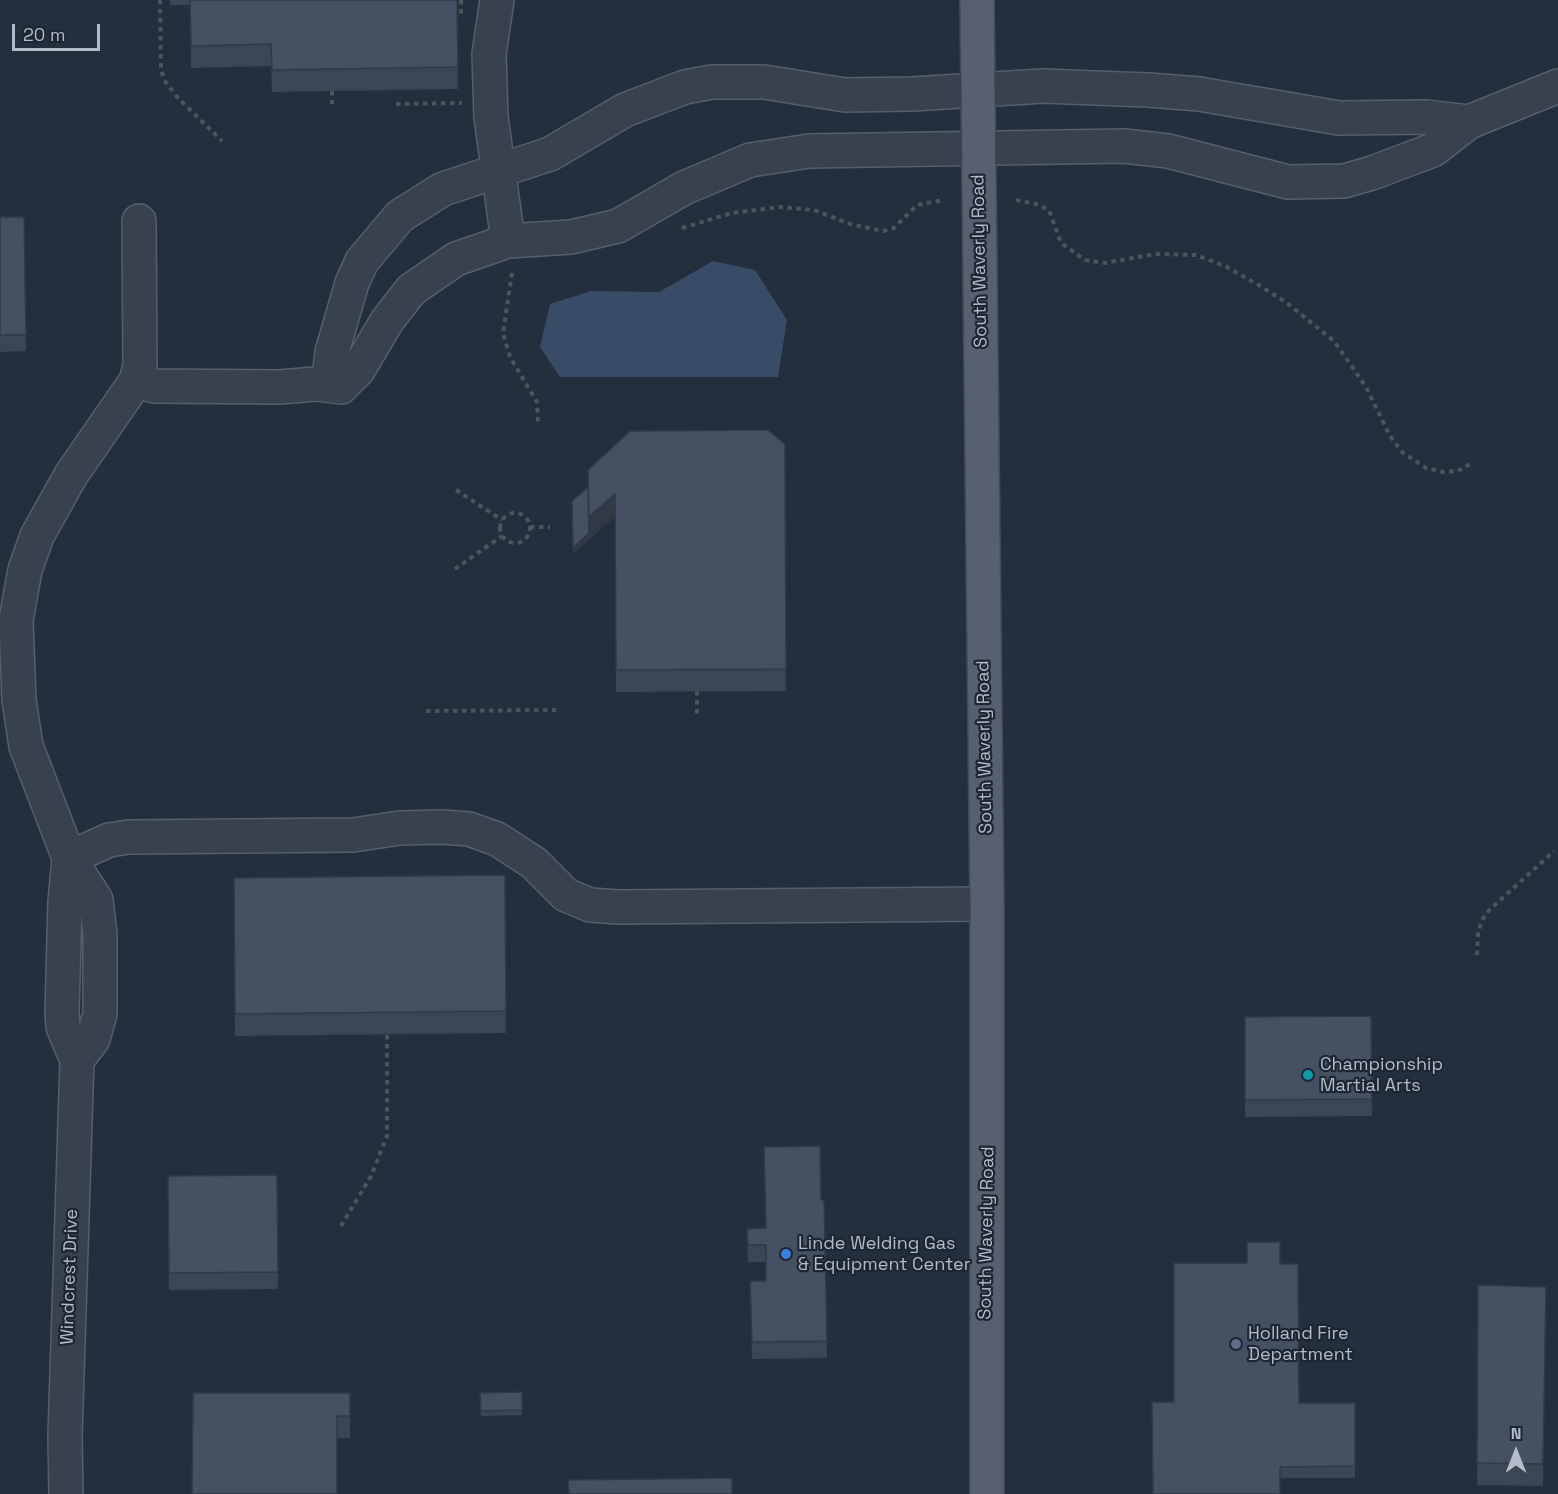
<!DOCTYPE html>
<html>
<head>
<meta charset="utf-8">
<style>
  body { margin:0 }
  #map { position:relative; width:1558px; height:1494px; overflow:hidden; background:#242f3e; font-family:"Space Grotesk",sans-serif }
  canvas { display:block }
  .north { position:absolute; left:1486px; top:1422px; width:60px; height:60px; -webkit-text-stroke:4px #1d2633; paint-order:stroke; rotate:0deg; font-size:16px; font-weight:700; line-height:24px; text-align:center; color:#b4bcc9 }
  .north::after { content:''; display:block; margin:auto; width:21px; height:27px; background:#b4bcc9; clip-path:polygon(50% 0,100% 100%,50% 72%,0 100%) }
  .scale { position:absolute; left:12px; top:24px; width:88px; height:27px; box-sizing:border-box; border:3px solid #b4bcc9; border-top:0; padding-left:8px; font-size:18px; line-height:21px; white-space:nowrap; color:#b4bcc9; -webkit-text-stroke:4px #1d2633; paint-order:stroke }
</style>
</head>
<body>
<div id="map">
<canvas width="1558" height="1494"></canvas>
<div class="north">N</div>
<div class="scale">20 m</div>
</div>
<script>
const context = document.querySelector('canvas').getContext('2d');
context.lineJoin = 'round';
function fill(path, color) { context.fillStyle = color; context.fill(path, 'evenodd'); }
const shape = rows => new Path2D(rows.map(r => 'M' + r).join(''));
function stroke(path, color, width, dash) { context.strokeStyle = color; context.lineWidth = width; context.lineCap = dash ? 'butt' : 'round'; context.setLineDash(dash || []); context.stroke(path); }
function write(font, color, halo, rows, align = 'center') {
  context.font = font + ' "Space Grotesk",sans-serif'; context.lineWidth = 4.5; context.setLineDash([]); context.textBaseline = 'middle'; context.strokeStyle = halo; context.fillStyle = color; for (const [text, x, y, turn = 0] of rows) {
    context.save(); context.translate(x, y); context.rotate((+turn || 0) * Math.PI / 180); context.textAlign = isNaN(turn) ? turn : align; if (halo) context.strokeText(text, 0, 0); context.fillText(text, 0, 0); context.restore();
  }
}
fill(shape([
  [713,261,755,270,787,320,778,377,560,377,540,347,550,304,591,291,659,292]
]), '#394c67');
const minor = shape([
  [497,0,489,54,491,117,508,241],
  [136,381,154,386,279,387,316,384,341,387,358,370,387,321,411,290,456,259,508,241,571,237,618,226,684,188,750,160,809,151,1124,146,1168,151,1288,182,1344,181,1372,173,1433,150,1469,122,1558,86],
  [328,385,332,352,352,283,362,261,400,216,443,189,550,154,625,110,685,87,712,82,764,82,845,95,912,94,1043,86,1148,90,1199,94,1339,118,1427,117,1469,122],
  [69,858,109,840,129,837,353,835,400,828,442,827,469,829,497,839,534,863,566,895,590,905,619,907,987,904],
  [77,1060,93,1039,100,1014,100,934,96,900,69,858,26,746,19,700,16,620,25,570,37,536,71,475,136,381,140,366,139,221],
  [66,1494,65,1436,77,1060,63,1027,62,1012,65,902,69,858]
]);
const major = shape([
  [977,0,987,904,987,1494]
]);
stroke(minor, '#565f6c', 36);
stroke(major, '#414a57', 36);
stroke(shape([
  [160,0,161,69,164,80,178,98,222,141],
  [461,0,461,16],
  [332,91,332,104],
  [396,104,462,103],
  [1016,200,1036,204,1049,210,1061,243,1085,260,1105,263,1155,254,1196,255,1227,267,1262,287,1287,303,1334,341,1366,387,1390,436,1402,452,1426,468,1443,472,1458,471,1470,464],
  [682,228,732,213,780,207,814,210,850,224,883,231,894,228,917,205,943,200],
  [512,273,503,333,510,357,537,402,538,424],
  [456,490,502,520],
  '500 528a15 15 0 1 1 30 0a15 15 0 1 1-30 0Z',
  [530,527,550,527],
  [455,569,502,536],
  [697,691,697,716],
  [426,711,556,710],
  [1477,955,1478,932,1485,914,1554,851],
  [341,1226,371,1176,387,1136,387,1034]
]), '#44595c', 4, [4.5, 4.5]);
stroke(minor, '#38414e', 33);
stroke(major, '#56606e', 33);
fill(shape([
  [170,0,457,0,458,89,272,92,271,66,191,68,190,5,170,5],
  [0,217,24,217,26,351,0,352],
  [785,444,786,691,616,692,615,516,573,554,572,501],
  [505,875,506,1033,235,1036,234,878],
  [1371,1016,1372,1116,1245,1117,1245,1017],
  [277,1175,278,1289,169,1290,168,1176],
  [821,1200,824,1200,827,1358,752,1359,750,1281,766,1281,766,1262,748,1262,747,1229,765,1228],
  [1280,1264,1299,1403,1355,1403,1355,1478,1280,1478,1174,1402],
  [1478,1285,1546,1309,1543,1486,1477,1485],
  [522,1392,522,1415,481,1416,480,1393],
  [350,1393,350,1438,337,1438,192,1494]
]), '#3b4654');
fill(shape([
  [615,494,615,516,573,554,573,548,589,517]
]), '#303945');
const building = shape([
  [190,0,457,0,458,67,272,70,271,44,191,46,190,0],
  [0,217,24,217,26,335,0,335,0,217],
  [768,430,785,444,786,669,616,670,615,494,589,517,588,470,630,431,768,430],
  [588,487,589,533,573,548,572,501,588,487],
  [505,875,506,1011,235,1014,234,878,505,875],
  [1371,1016,1372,1099,1245,1100,1245,1017,1371,1016],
  [820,1146,821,1200,824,1200,827,1341,752,1342,750,1281,766,1281,766,1245,748,1245,747,1229,766,1228,764,1147,820,1146],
  [277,1175,278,1272,169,1273,168,1176,277,1175],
  [1247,1242,1280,1242,1280,1264,1298,1264,1299,1403,1355,1403,1355,1466,1280,1467,1280,1494,1153,1494,1152,1402,1174,1402,1174,1263,1247,1263,1247,1242],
  [1478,1285,1546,1287,1543,1464,1477,1463,1478,1285],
  [522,1392,522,1410,481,1411,480,1393,522,1392],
  [193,1393,350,1393,350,1416,337,1416,337,1494,192,1494,193,1393],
  [732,1478,732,1494,569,1494,568,1480,732,1478]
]);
fill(building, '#455162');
stroke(building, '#303945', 1.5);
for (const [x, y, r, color] of [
  [1308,1075,6,"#0f9aa8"],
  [786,1254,6,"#3f7fe0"],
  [1236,1344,6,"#5c6f8a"]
]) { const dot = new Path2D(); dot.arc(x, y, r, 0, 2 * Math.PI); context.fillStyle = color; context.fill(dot); stroke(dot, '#1d2633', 2); }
write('18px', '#b4bcc9', '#1d2633', [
  ["South Waverly Road",980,261,-91],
  ["South Waverly Road",985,747,-91],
  ["South Waverly Road",987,1233,-89],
  ["Windcrest Drive",70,1277,-88]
]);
write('18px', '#b4bcc9', '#1d2633', [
  ["Championship",1320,1065],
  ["Martial Arts",1320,1086],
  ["Linde Welding Gas",798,1244],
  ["& Equipment Center",798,1265],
  ["Holland Fire",1248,1334],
  ["Department",1248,1355]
], 'left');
</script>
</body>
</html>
